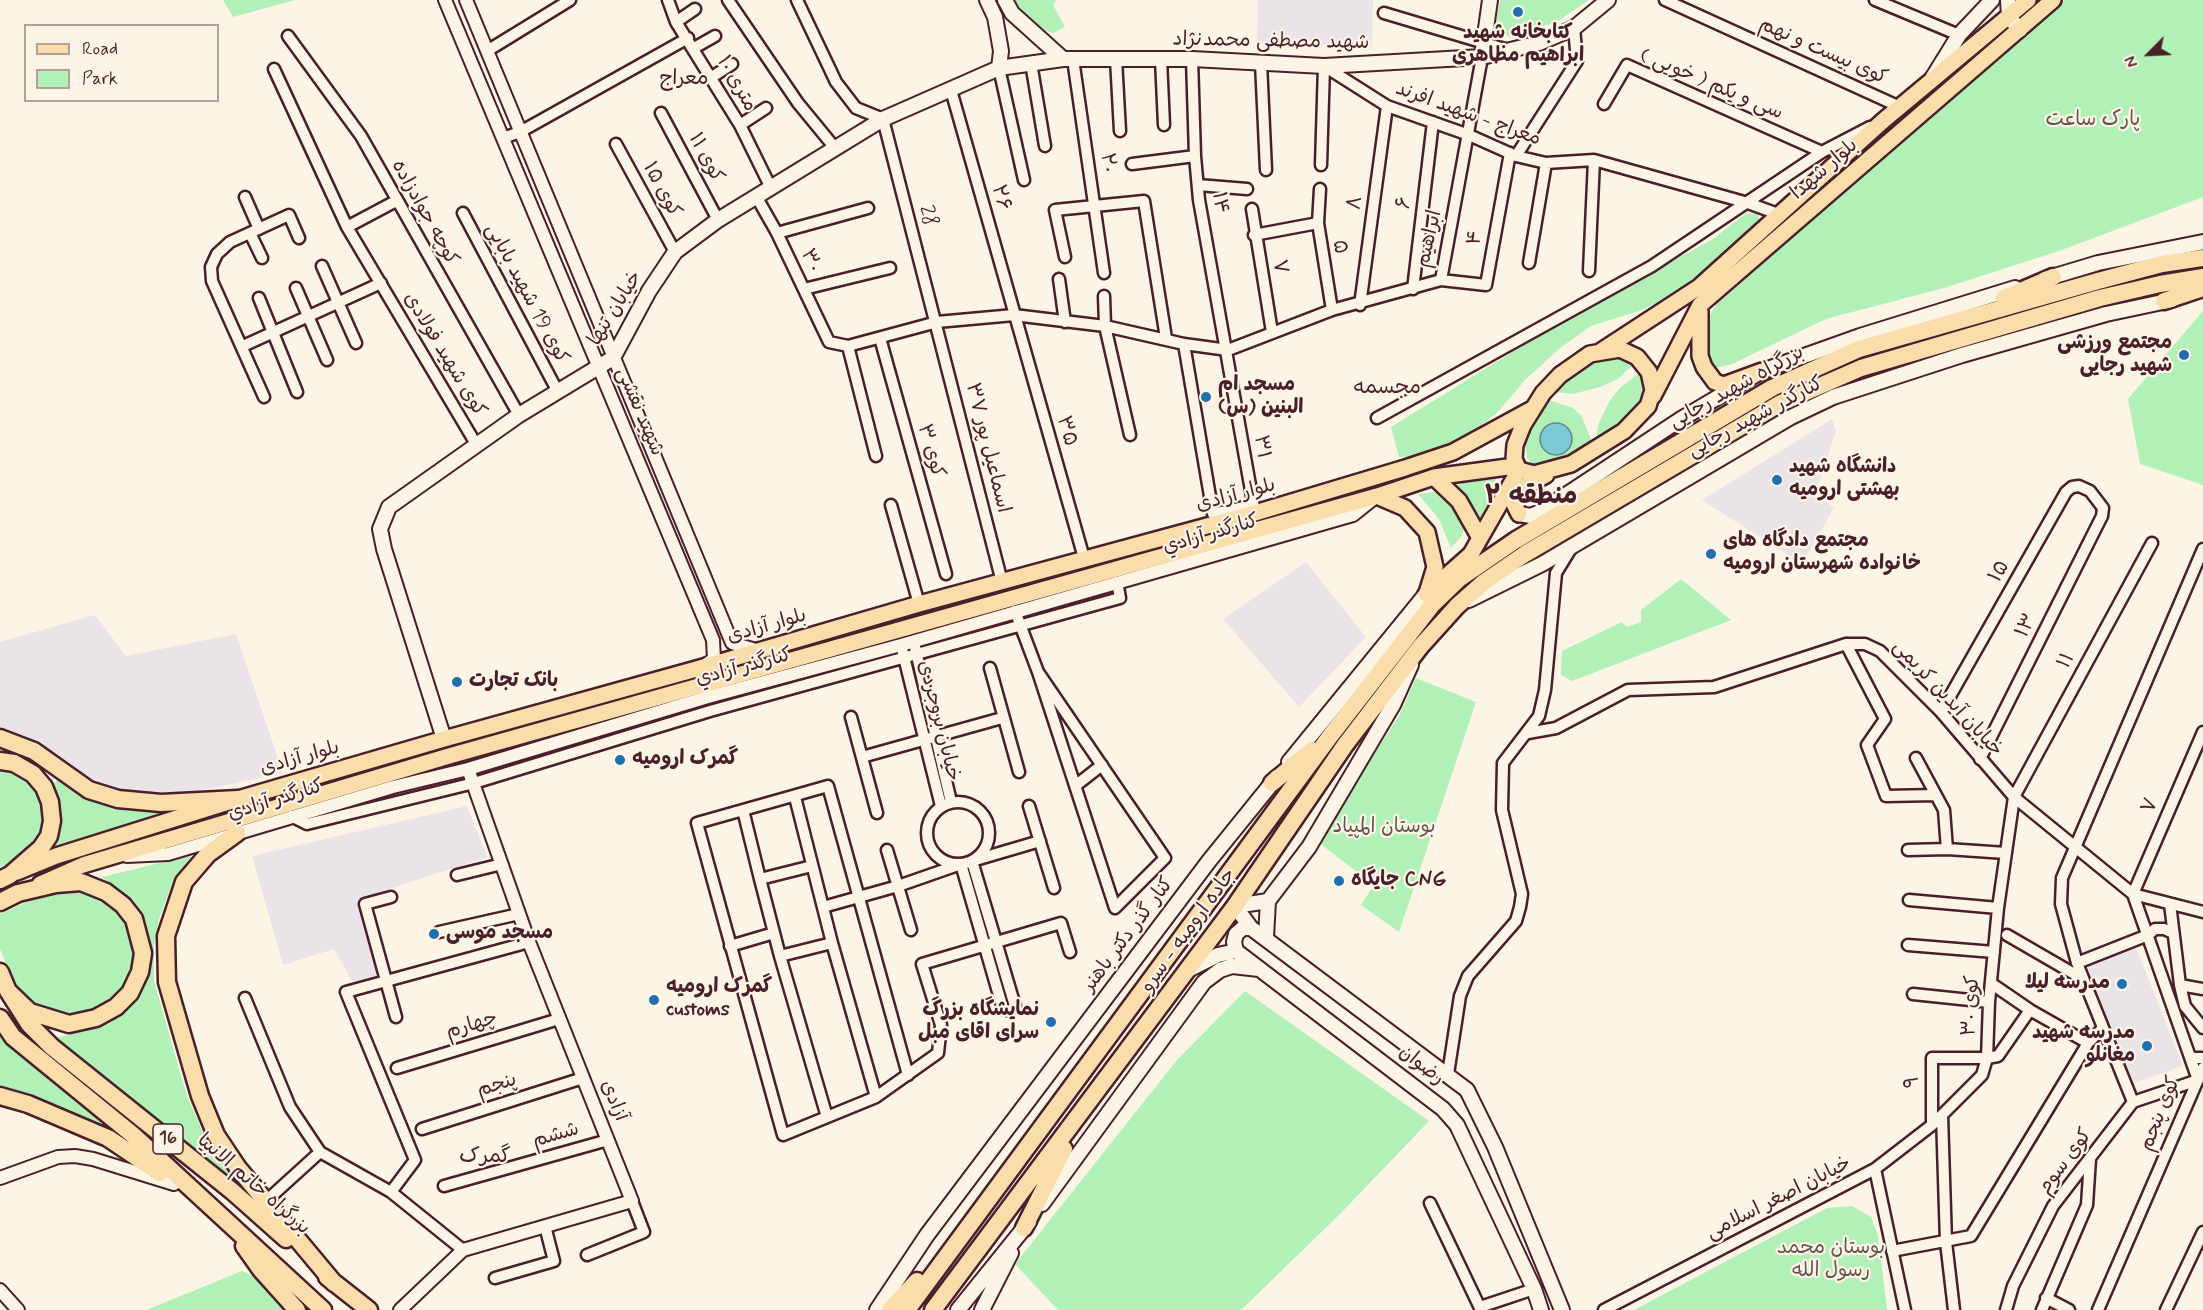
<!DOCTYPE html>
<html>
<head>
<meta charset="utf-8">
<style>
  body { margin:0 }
  #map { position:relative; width:2203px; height:1310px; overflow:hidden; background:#fcf5e5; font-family:Mynerve,sans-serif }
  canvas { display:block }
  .legend { position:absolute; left:24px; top:24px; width:195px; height:78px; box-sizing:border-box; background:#fcf5e5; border:2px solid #b59f9b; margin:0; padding:8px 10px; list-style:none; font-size:18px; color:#4a1f2b }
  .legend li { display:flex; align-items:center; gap:12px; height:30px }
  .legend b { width:30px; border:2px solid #b59f9b }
  .north { position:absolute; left:2119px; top:24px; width:60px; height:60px; -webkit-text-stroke:4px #fcf5e5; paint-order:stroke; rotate:246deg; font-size:16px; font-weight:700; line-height:24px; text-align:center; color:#4a1f2b }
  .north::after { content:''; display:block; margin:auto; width:21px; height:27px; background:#4a1f2b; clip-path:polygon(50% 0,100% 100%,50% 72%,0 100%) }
</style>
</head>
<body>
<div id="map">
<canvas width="2203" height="1310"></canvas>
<ul class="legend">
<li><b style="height:8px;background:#f9deab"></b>Road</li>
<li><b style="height:16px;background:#b1f0b7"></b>Park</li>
</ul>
<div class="north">N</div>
</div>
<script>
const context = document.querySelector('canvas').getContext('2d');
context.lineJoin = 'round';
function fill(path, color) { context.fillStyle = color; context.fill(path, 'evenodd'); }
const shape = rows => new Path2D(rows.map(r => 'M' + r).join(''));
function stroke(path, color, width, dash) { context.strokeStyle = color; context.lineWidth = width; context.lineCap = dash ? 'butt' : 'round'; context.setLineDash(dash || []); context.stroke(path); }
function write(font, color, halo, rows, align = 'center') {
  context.font = font + ' Mynerve,"Playpen Sans Arabic",sans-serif'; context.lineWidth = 4.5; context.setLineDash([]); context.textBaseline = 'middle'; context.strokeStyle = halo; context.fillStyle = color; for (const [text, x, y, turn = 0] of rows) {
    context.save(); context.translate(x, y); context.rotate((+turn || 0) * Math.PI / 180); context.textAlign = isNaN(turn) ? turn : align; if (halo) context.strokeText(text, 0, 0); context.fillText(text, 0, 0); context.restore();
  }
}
fill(shape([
  [1258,0,1373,0,1372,47,1257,43],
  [1832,419,1836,431,1816,493,1834,508,1802,564,1702,500],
  [1306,562,1366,637,1299,707,1223,619],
  [95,615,126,656,236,634,283,773,180,795,114,792,63,764,42,744,23,736,0,731,0,642],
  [467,806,487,857,356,900,377,975,353,983,334,949,283,965,252,856],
  [2134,942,2183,1066,2134,1083,2085,962]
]), '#eae4e8');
fill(shape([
  [223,0,295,0,233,17],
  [1013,0,1056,0,1053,5,1065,27,1053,33,1039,28],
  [1500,0,1589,0,1558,21,1512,38,1502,33,1496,23],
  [2065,0,2203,0,2203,197,2059,251,1944,288,1826,319,1732,364,1715,368,1705,352,1706,322,1719,300],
  [1757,213,1762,225,1679,293,1639,311,1591,326,1560,348,1525,380,1496,414,1452,447,1426,456,1399,457,1391,427,1553,327,1713,239,1745,214],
  [2203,311,2203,485,2140,464,2128,399],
  [1611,356,1623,358,1633,365,1618,379,1600,387,1573,394,1554,392,1567,377,1587,363],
  [1639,373,1644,384,1638,409,1610,433,1596,440,1598,425,1610,400,1620,388],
  [1549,400,1573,408,1581,415,1593,444,1579,454,1546,467,1532,464,1527,458,1525,443,1529,426],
  [1496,478,1493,499,1482,518,1468,505,1457,485,1474,479],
  [1434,492,1449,496,1458,509,1465,527,1461,537,1451,548,1439,519,1418,494],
  [1681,579,1731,620,1572,681,1561,675,1562,651,1622,622,1627,627,1641,622,1641,610],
  [1416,678,1476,702,1399,932,1361,905,1374,885,1318,842,1400,714],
  [0,767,20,773,32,784,41,797,45,813,44,829,36,843,13,862,0,867],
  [58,780,99,801,124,809,183,808,53,846,60,817,54,783],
  [192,855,170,889,159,919,154,945,154,981,187,1096,204,1135,238,1184,53,1039,110,1023,134,1000,147,974,148,932,138,908,102,877],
  [71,888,92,892,111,904,126,920,133,939,134,958,129,978,119,994,104,1007,87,1015,67,1017,46,1012,27,1000,14,983,0,949,0,914,49,892],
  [1245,991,1429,1121,1341,1213,1241,1310,1058,1310,1015,1264,1177,1060],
  [0,1030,18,1052,133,1147,0,1090],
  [1852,1206,1871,1217,1878,1235,1887,1310,1634,1310,1827,1208],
  [242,1271,258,1278,291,1310,146,1310]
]), '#b1f0b7');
const water = shape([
  '1540 439a16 16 0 1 1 32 0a16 16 0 1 1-32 0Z'
]);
fill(water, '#79cad2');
stroke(water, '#66868f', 1.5);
const minor = shape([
  [668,0,676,22,740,125,771,188],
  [728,0,798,103,835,148],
  [797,0,836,82,856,108,883,119,1002,582],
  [1665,0,1900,107],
  [1875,0,1959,35],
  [1384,13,1508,50],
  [676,22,695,9],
  [288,36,361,136,519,415],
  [694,48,715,36],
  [487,51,570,0],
  [1073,59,1104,273],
  [1116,59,1120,131],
  [1161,59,1164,125],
  [1192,59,1195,156,1199,200,1255,513],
  [1031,63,1045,146],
  [1261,63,1266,170],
  [1324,66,1387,106,1469,135,1516,156,1546,163,1594,160,1748,203,1778,214],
  [999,68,1024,180],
  [274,69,347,227,476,444],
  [712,77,732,64],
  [951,90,1084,558],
  [1604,104,1627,65,1822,152],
  [661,113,718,220],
  [740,125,766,108],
  [503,138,520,132,688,38],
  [616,144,675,252],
  [1516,156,1577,61,1574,28],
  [1132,164,1195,156],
  [1321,165,1324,66],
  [1198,185,1247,189],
  [1320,189,1318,223,1332,310],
  [756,196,777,233,829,342,848,346,937,322,1014,315,1105,326,1184,344,1228,350],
  [245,197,259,229],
  [1252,209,1272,332],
  [463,213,558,392],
  [347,227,396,201],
  [250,233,262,258],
  [777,233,868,208],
  [1254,235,1318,223],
  [1065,257,1055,210,1144,201,1166,338],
  [1529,263,1546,163],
  [322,266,356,343],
  [1589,271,1594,160],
  [1059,279,1065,322],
  [1441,280,1482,57],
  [296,288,327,360],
  [804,289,890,268],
  [1413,289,1433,122],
  [1104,296,1105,326,1130,435],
  [259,298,297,392],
  [1360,305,1387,106],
  [880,338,946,574],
  [1184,344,1213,514,1253,505],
  [243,346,381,283],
  [848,346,876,456],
  [1228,350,1332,310,1441,280,1486,285,1510,153],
  [264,397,212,281,211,267,217,254,230,242,289,215,299,238],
  [1377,418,1652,266,1822,152,1870,127],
  [891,505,919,604],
  [1015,611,1038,672,1115,908,1165,858,1038,672],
  [1846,644,1885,719,1867,745,1886,796,1936,795],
  [901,645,941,806],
  [915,647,951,802],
  [990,668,1019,772],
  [1941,712,2066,492,2072,487,2079,486,2090,491,2103,508,2102,516,1980,759],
  [851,717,877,813],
  [1528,733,1556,728,1628,690,1714,687,1846,644,1865,644,1880,651,1941,712,2014,797,2133,894,2203,912],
  [862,757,1002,718],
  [1916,758,1944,810,1947,849],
  [1075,786,1102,765],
  [795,797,832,943,780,956,760,879,812,866],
  '927 833a31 31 0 1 1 62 0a31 31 0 1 1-62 0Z',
  [1029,806,1054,888],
  [743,810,760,879],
  [291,816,307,824,474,783,710,711,1120,598,1117,582],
  [887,850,911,930],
  [1908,850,1947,849,2006,853],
  [457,875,502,864],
  [2133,894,2198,1080],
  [2133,894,2203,732],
  [391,897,365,904,396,1017],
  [1909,900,1998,908],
  [2170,904,2180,985,2185,1006,2203,1028],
  [823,907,898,886,961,864,1003,1009,1011,1011,1015,1006,972,861,1040,841],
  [439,932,519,914],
  [2007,935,2083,979],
  [832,943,876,1097],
  [1908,945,1994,952],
  [730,946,774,933],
  [780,956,827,1117],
  [2077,963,2148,935,2155,929,2164,929,2173,933],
  [1992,984,2030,1010,2088,1043,2102,1029],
  [2180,985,2203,989],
  [1913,994,1989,1002],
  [245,998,290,1107,320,1152,391,1192,463,1250],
  [2189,1054,2192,1058,2203,1058],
  [397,1068,559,1019],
  [1448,1074,1460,996,1468,976,1516,921,1520,907,1522,894,1502,810,1503,763,1539,716,1545,690,1556,573,1572,547],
  [908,1075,828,786,697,823,783,1135,876,1097,938,1053,941,1025,922,964,1061,923,1070,952],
  [2133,1102,2077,963,2061,904,2062,878,2203,549],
  [1942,1115,1946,1242,1954,1310],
  [1932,1125,1932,1058,1987,1058,1998,1056,2030,1010],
  [422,1129,583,1078],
  [1875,1169,1932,1125,1982,1075,1987,1058,1989,1002,1998,908,2014,797,2152,543],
  [444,1186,608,1140],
  [391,1192,415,1160,346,992,529,942],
  [265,1202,320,1152],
  [1430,1203,1481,1310],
  [1892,1251,1971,1236,2088,1043],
  [587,1255,644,1232,632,1201],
  [495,1278,554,1261,545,1226],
  [2046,1298,2069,1310],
  [1480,1307,1534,1289],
  [1604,1310,1875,1169,1905,1310],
  [2006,1310,2013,1286,2053,1206,2133,1102,2198,1080],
  [2042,1310,2087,1205,2090,1159],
  [2098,1310,2203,1068],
  [2166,1310,2203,1232]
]);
const tertiary = shape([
  [445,0,713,640,714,659,704,666],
  [466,0,732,643,759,651],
  [127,856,168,854,393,787,468,769,708,697,901,645,1353,515,1373,499],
  [0,1178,58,1157,75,1156,93,1159,174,1184],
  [0,1290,18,1310],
  [400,1310,463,1250,632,1201,529,942,468,769]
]);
const secondary = shape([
  [987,0,995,17,1001,51,999,68],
  [1005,0,1012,13,1063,59],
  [2008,0,2009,17,2020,30],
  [1482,57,1490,0],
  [1933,77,1959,35,1992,0],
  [2045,279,2098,263,2203,242],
  [1519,514,1531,516,1540,512,1681,419,1762,371,1860,336,2015,288],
  [1469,600,1542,564,1791,417,1833,397,1962,355,2106,314,2172,300],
  [444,739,384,549,380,529,389,507,519,415,613,358,649,291,675,252,718,220,883,119,999,68,1063,59,1192,59,1324,66,1482,57,1539,43,1574,28,1608,0],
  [1289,762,1426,594],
  [1268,901,1235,906,1251,928,1467,1090,1495,1147,1562,1310],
  [1266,937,1268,901,1309,847,1393,705,1411,665],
  [1236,951,1234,942,1236,934,1243,928,1251,928],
  [1188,970,1218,955,1236,951,1443,1109,1457,1125,1534,1289,1541,1310],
  [1042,1204,1204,982,1220,970,1232,966,1259,969],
  [877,1310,927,1235,1209,861,1277,777],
  [958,1310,1029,1222],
  [982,1310,1011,1253]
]);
const primary = shape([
  [1700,311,1700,356,1704,367,1715,382,1724,385,1762,371],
  [1620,349,1637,357,1649,372,1653,390,1648,406,1624,431,1571,464,1534,474,1519,470,1514,459,1515,445,1523,425,1543,393,1560,375,1590,354,1620,349],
  [1601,351,1699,287,1884,120,2028,0],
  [1653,396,1700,305,2053,0],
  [1434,477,1459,501,1480,538],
  [1377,496,1405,508,1427,532,1435,567,1427,593],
  [1519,514,1513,502,1517,491,1546,475],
  [1426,594,1471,554,1519,470],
  [17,872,56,856,238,799,444,739,700,668,919,604,1255,513,1405,468,1453,452,1532,409],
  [40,884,83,865,449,756,1377,496,1434,477,1515,466]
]);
const trunk = shape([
  [2004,298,2053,277],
  [2164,301,2203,288],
  [0,738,34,751,89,790,118,799,161,803,238,799],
  [0,761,14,763,33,774,44,787,50,802,52,821,49,836,41,848,10,875,0,880],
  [1272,783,1312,750],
  [237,833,208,854,184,882,166,936,167,982,200,1096,216,1135,238,1168,334,1283],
  [0,902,18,893,56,884,81,882,106,892,123,905,134,919,143,953,140,972,130,993,116,1007,96,1018,69,1024,30,1012,8,991,0,972],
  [8,991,29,1024,52,1047,232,1191,286,1239],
  [0,1018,13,1037,133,1135,323,1310],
  [0,1096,28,1104,108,1138,160,1173],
  [1024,1228,1064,1149],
  [244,1246,261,1270,297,1310],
  [327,1277,369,1310],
  [890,1310,917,1281],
  [907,1310,1331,735,1432,605,1459,579,1516,540,1772,388,1859,349,2098,281,2162,264,2203,258],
  [933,1310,1235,906,1345,745,1420,647,1457,606,1484,582,1525,554,1781,403,1861,368,2100,298,2160,284,2203,277]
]);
stroke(minor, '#4a1f2b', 15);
stroke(tertiary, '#4a1f2b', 16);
stroke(secondary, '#4a1f2b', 18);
stroke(primary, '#4a1f2b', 20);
stroke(trunk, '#4a1f2b', 21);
stroke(minor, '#fcf5e5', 10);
stroke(tertiary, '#fcf5e5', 12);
stroke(secondary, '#fcf5e5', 14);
stroke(primary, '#f9deab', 15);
stroke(trunk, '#f9deab', 16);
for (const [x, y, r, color] of [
  [1518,12,6,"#1f6fb2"],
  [2184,355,6,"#1f6fb2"],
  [1206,397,6,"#1f6fb2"],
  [1777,480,6,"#1f6fb2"],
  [1711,554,6,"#1f6fb2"],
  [457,682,6,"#1f6fb2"],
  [620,760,6,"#1f6fb2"],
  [1339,881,6,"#1f6fb2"],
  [434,934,6,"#1f6fb2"],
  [2122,984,6,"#1f6fb2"],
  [654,1000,6,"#1f6fb2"],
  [1051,1022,6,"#1f6fb2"],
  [2147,1046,6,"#1f6fb2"]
]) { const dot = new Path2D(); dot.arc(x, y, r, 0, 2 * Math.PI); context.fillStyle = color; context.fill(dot); stroke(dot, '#fcf5e5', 2); }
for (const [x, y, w] of [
  [168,1139,30]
]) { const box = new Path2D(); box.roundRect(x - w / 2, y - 15, w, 30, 4.5); context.fillStyle = '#fcf5e5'; context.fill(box); stroke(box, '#4a1f2b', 1.5); }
write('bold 18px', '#4a1f2b', null, [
  ["16",168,1139]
]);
write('bold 20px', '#4a1f2b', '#fcf5e5', [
  ["کتابخانه شهید",1518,34,"center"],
  ["ابراهیم مظاهری",1518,57,"center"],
  ["مجتمع ورزشی",2172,344,"right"],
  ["شهید رجایی",2172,367,"right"],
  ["مسجد ام",1218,386],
  ["البنین (س)",1218,409],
  ["دانشگاه شهید",1789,468],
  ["بهشتی ارومیه",1789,491],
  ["مجتمع دادگاه های",1723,542],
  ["خانواده شهرستان ارومیه",1723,565],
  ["بانک تجارت",469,682],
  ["گمرک ارومیه",632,760],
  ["جایگاه CNG",1351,881],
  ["مسجد موسی",446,934],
  ["مدرسه لیلا",2110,984,"right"],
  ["گمرک ارومیه",666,988],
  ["customs",666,1011],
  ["نمایشگاه بزرگ",1039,1011,"right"],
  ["سرای اقای مبل",1039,1034,"right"],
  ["مدرسه شهید",2135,1034,"right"],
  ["مغانلو",2135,1057,"right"]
], 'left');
write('20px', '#4a1f2b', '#fcf5e5', [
  ["شهید مصطفی محمدنژاد",1271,42,1],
  ["کوی بیست و نهم",1823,52,24],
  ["۱۰ متری",736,84,60],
  ["سی و یکم ( خویی )",1711,85,23],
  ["معراج - شهید افرند",1468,115,20],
  ["کوی ۱۱",705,158,62],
  ["۲۰",1107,163,82],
  ["بلوار شهدا",1825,170,-41],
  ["کوی ۱۵",661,190,62],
  ["۲۶",1000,198,74],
  ["۱۴",1219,203,81],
  ["۸",1356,203,-82],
  ["۶",1405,203,-83],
  ["کوچه جوادزاده",424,213,61],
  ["28",927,216,75],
  ["۴",1476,238,-80],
  ["ابراهیم",1430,239,-77],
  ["۵",1339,247,82],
  ["۳۰",810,261,64],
  ["۷",1279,267,79],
  ["کوی 19 شهید بابایی",526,294,62],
  ["خیابان تنها",616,309,-58],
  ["کوی شهید فولادی",444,355,59],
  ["بزرگراه شهید رجایی",1737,388,-29],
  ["شهید نقشی",639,412,67],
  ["کنارگذر شهید رجایی",1756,418,-28],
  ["۳۵",1066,431,74],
  ["۳۱",1261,447,81],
  ["اسماعیل پور ۳۷",987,448,76],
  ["کوی ۳",930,451,74],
  ["بلوار آزادی",1236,496,-15],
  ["کنارگذر آزادي",1211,535,-16],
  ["۱۵",2000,572,-60],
  ["۱۳",2027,626,-63],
  ["بلوار آزادی",767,627,-16],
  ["۱۱",2067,661,-62],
  ["کنارگذر آزادي",744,668,-15],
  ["خیابان آیدین کریمی",1947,699,47],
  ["خیابان بروجردی",938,721,76],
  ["بلوار آزادی",300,759,-16],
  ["کنارگذر آزادي",276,801,-17],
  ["۷",2151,806,-67],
  ["جاده ارومیه - سرو",1189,931,-54],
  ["کنار گذر دکتر باهنر",1129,935,-53],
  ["کوی ۳۰",1972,1006,-86],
  ["چهارم",472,1026,-17],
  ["رضوان",1421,1066,38],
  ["۹",1914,1082,-90],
  ["پنجم",497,1086,-17],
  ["آزادی",613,1101,68],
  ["کوی پنجم",2161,1114,-68],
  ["ششم",556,1136,-16],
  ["کوی سوم",2066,1162,-53],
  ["بزرگراه خاتم الانبیا",253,1185,41],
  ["خیابان اصغر اسلامی",1779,1199,-27]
]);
write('20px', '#64534e', '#fcf5e5', [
  ["پارک ساعت",2093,121],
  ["بوستان المپیاد",1384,828],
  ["بوستان محمد",1831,1249],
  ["رسول الله",1831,1272]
]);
write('21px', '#4a1f2b', '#fcf5e5', [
  ["معراج",684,80],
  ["مجسمه",1387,389],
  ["گمرک",485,1158]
]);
write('bold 26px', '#4a1f2b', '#fcf5e5', [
  ["منطقه ۲",1531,498]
]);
</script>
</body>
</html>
